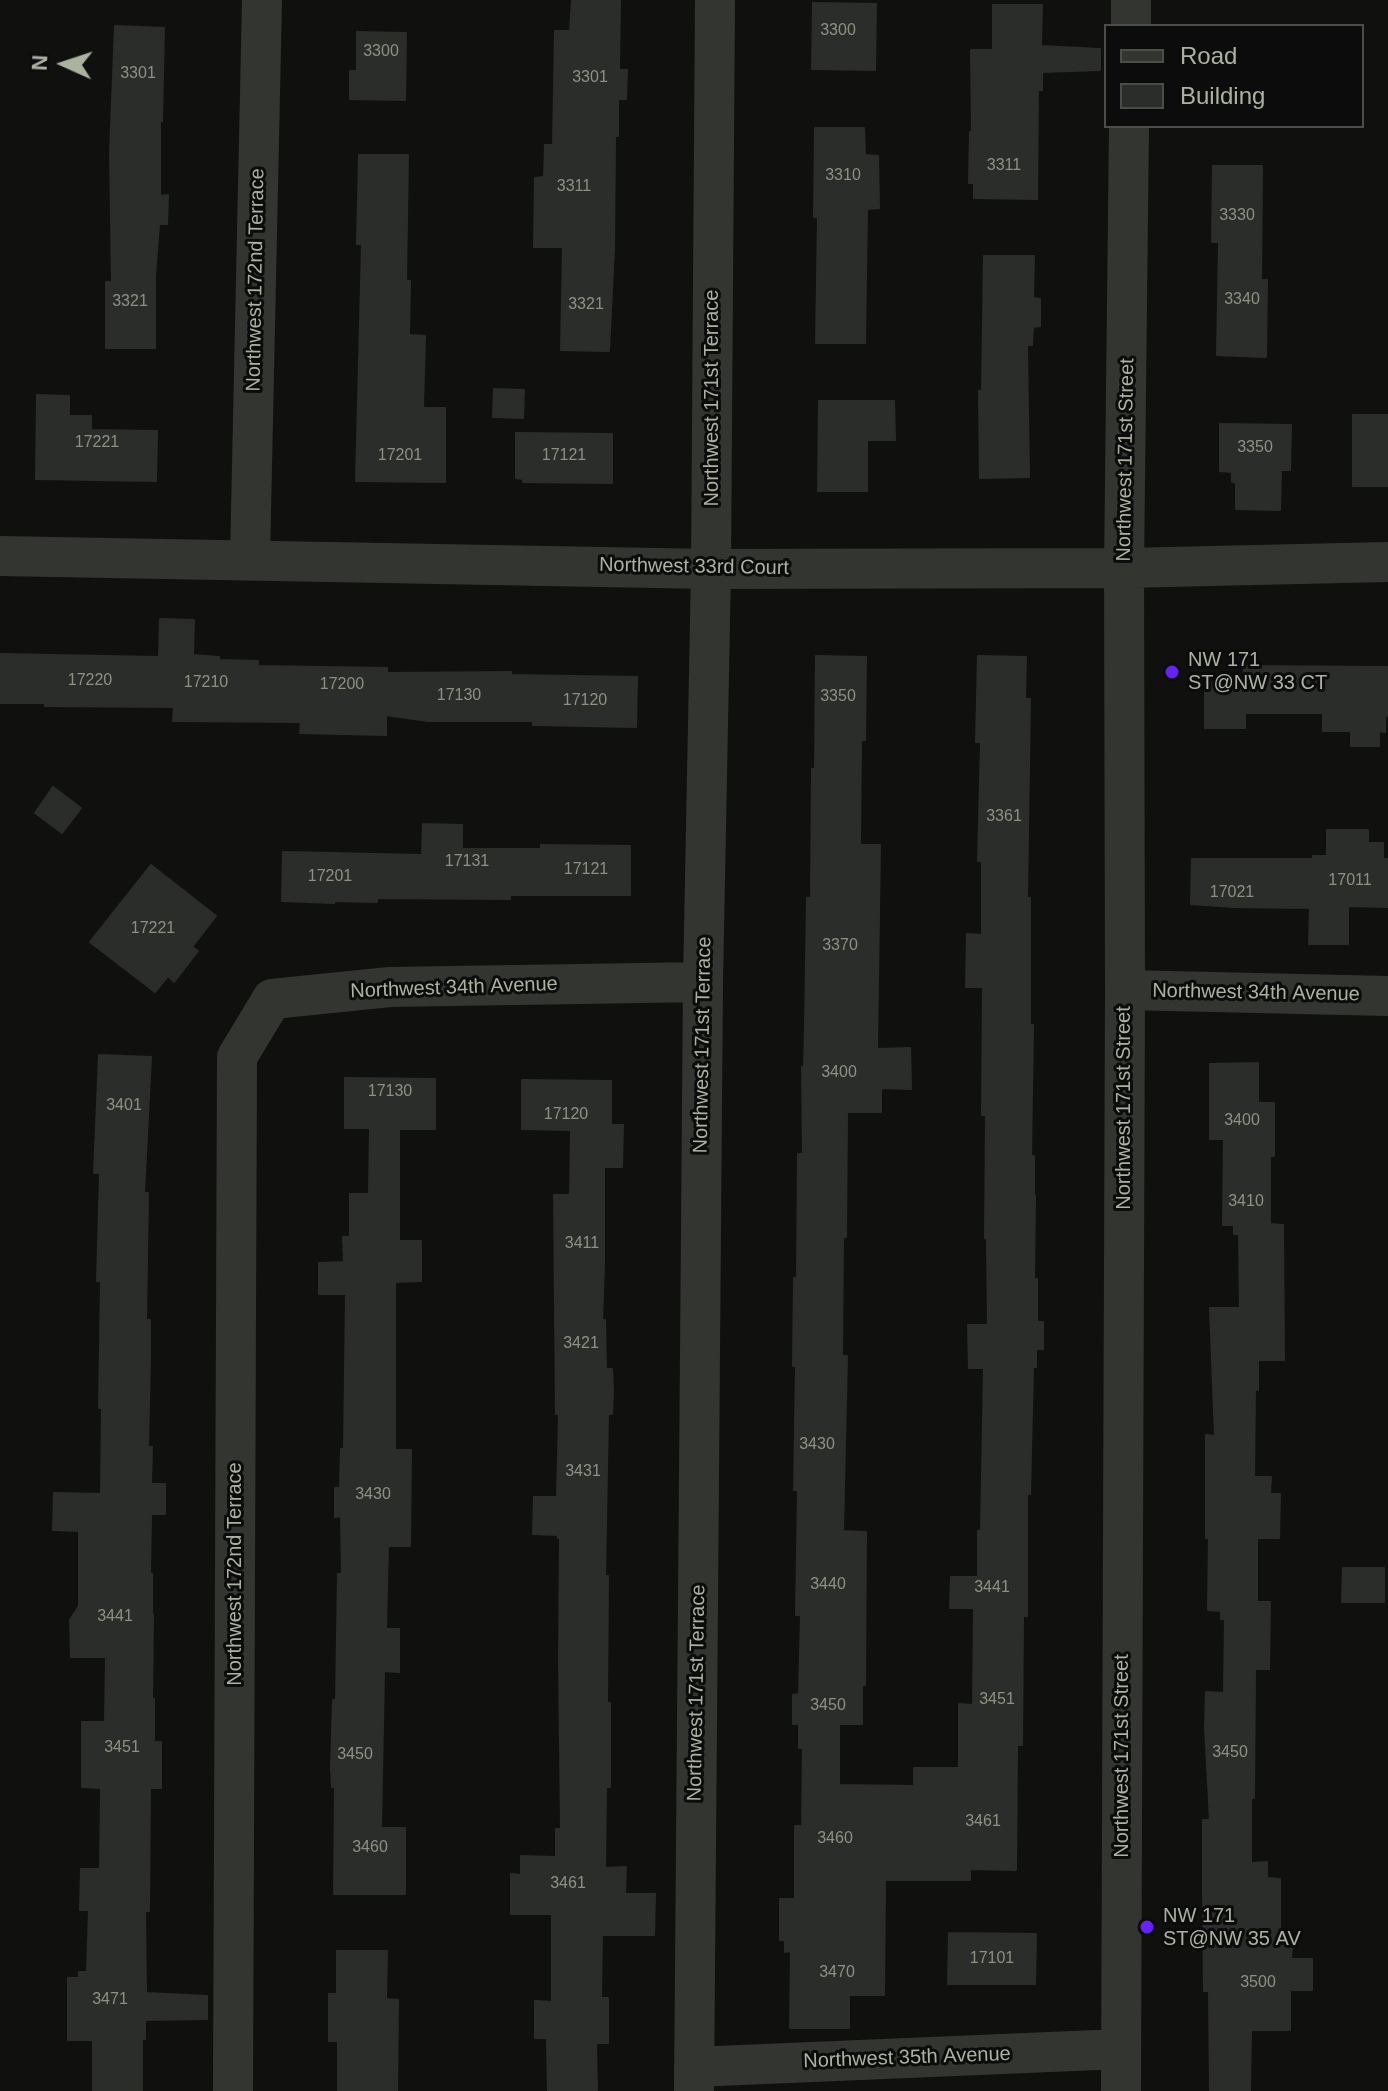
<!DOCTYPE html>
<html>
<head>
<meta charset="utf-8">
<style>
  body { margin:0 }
  #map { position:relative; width:1388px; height:2091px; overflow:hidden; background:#10110f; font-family:Helvetica,sans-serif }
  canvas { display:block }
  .legend { position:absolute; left:1104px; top:24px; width:260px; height:104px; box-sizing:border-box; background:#0b0c0b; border:2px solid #4b4e47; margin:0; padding:10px 14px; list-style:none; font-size:24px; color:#acb2a0 }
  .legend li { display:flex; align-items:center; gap:16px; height:40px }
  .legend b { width:40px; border:2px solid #4b4e47 }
  .north { position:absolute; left:24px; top:24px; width:80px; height:80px; -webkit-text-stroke:6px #0b0c0b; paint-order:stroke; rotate:273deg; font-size:22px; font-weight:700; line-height:32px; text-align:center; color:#acb2a0 }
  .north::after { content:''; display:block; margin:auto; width:28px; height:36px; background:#acb2a0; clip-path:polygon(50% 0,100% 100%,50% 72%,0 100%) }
</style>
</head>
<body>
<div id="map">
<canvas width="1388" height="2091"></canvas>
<ul class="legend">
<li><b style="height:10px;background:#333630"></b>Road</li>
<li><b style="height:22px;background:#2b2d2a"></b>Building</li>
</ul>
<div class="north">N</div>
</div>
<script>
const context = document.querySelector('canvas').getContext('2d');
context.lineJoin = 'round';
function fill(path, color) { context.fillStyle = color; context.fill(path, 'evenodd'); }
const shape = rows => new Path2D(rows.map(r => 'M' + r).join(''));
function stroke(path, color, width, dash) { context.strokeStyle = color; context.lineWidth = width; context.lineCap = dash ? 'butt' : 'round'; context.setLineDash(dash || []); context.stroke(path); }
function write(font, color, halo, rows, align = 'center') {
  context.font = font + ' Helvetica,sans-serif'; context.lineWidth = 6; context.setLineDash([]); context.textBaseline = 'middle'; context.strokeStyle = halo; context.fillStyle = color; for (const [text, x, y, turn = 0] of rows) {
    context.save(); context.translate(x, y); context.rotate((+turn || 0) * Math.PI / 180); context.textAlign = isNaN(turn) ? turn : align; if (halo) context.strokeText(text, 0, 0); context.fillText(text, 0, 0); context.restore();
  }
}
const building = shape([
  [572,0,620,0,619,70,627,70,626,99,618,99,618,136,615,136,614,249,609,351,561,350,563,247,534,247,535,178,544,177,545,145,553,145,555,31,570,31,572,0],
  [813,3,876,4,875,70,812,69,813,3],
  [993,5,1042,5,1041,46,1100,49,1100,70,1042,72,1042,90,1038,90,1037,199,974,198,974,183,969,183,970,132,972,132,971,50,993,50,993,5],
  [115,26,164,28,162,121,160,121,160,196,168,195,167,224,159,224,155,276,155,348,106,348,106,282,112,282,110,152,115,26],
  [357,32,406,33,405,100,350,99,350,71,357,71,357,32],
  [815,128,864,128,865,155,878,156,879,208,867,209,865,343,816,343,818,217,814,217,815,128],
  [359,155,408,155,406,281,410,281,409,335,425,336,423,408,445,408,445,482,356,481,362,244,357,244,359,155],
  [1213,166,1262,166,1261,280,1267,280,1266,357,1217,355,1219,242,1212,242,1213,166],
  [984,256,1034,256,1033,298,1040,299,1040,326,1033,327,1032,345,1027,345,1029,477,980,478,979,391,982,391,984,256],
  [494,389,524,390,523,418,493,417,494,389],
  [37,395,69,396,69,416,91,416,91,430,157,431,156,481,36,479,37,395],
  [819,401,894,401,895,440,867,440,867,491,818,491,819,401],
  [1353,415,1388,415,1388,486,1353,486,1353,415],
  [1220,424,1291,425,1290,470,1281,470,1280,510,1236,509,1236,482,1232,482,1232,472,1220,471,1220,424],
  [516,433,612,434,612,483,523,482,523,479,516,478,516,433],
  [160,619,194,620,193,655,219,657,219,660,258,661,258,666,387,668,387,673,511,672,511,675,637,677,636,727,533,725,533,721,428,721,386,715,386,735,300,733,301,722,173,721,174,707,45,706,45,703,0,703,0,654,159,657,160,619],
  [816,656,866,657,865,740,861,740,860,845,880,845,877,1049,910,1048,911,1089,881,1088,881,1112,847,1112,846,1237,843,1237,842,1356,847,1356,843,1531,866,1532,865,1685,862,1685,862,1724,839,1724,839,1785,914,1786,914,1768,959,1768,959,1704,973,1705,974,1608,950,1608,951,1577,978,1577,978,1531,981,1531,984,1368,969,1368,968,1325,988,1325,987,1238,985,1238,986,1115,982,1115,983,987,966,987,967,934,982,935,982,861,978,861,981,742,976,742,978,656,1026,657,1025,699,1030,699,1027,898,1030,898,1030,1025,1033,1025,1031,1156,1034,1156,1034,1196,1035,1196,1034,1279,1037,1279,1037,1322,1043,1322,1043,1349,1036,1349,1036,1367,1033,1367,1030,1494,1027,1494,1027,1616,1023,1616,1022,1745,1017,1745,1016,1870,970,1869,970,1880,885,1880,884,1995,849,1995,849,2028,790,2028,791,1951,785,1952,785,1940,780,1940,780,1899,795,1899,795,1826,802,1826,803,1748,799,1748,799,1724,793,1724,793,1695,799,1694,801,1615,796,1615,798,1490,794,1490,796,1366,793,1366,794,1278,797,1278,798,1154,803,1154,802,1067,804,1067,805,1027,807,898,811,898,812,769,815,769,816,656],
  [1244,666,1388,667,1388,716,1385,715,1385,732,1379,731,1379,746,1351,746,1351,731,1323,731,1323,713,1245,713,1245,728,1205,728,1205,682,1234,682,1234,678,1244,678,1244,666],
  [53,787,81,808,62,833,35,813,53,787],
  [423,824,462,825,462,849,541,849,541,845,630,846,630,895,510,895,510,899,377,898,377,902,334,901,334,903,282,901,283,852,422,855,423,824],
  [1327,830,1368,830,1368,843,1383,843,1383,859,1388,859,1388,907,1348,906,1348,944,1309,944,1310,908,1234,907,1191,904,1192,859,1313,859,1313,856,1327,856,1327,830],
  [151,865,216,916,192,947,198,951,174,982,168,976,155,992,90,942,151,865],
  [99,1055,151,1057,144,1193,148,1193,146,1320,150,1320,150,1361,148,1447,152,1447,151,1484,165,1484,165,1514,151,1514,150,1573,152,1574,152,1614,153,1615,152,1699,154,1699,154,1742,161,1742,161,1788,150,1788,149,1911,145,1911,146,1993,207,1996,207,2019,145,2020,145,2039,142,2039,142,2091,93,2091,93,2040,68,2040,68,1978,79,1978,79,1972,87,1972,89,1910,80,1910,81,1869,100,1869,101,1788,82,1787,82,1722,105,1722,106,1657,71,1657,70,1620,79,1606,79,1531,53,1530,54,1493,101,1494,102,1408,99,1408,101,1281,97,1281,100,1173,94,1173,99,1055],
  [1258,1063,1258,1103,1274,1103,1274,1156,1270,1156,1270,1224,1283,1225,1284,1360,1258,1360,1258,1390,1255,1390,1254,1477,1271,1477,1270,1494,1280,1494,1279,1538,1257,1538,1257,1602,1270,1602,1269,1669,1255,1669,1254,1798,1251,1798,1251,1863,1267,1862,1267,1878,1280,1879,1280,1946,1292,1946,1291,1959,1312,1959,1312,1990,1290,1990,1290,2030,1251,2030,1250,2091,1210,2091,1209,1991,1204,1991,1203,1897,1203,1820,1210,1820,1205,1728,1206,1692,1224,1693,1225,1619,1221,1619,1221,1611,1208,1610,1209,1538,1206,1538,1206,1435,1215,1436,1210,1308,1240,1308,1239,1234,1234,1234,1234,1225,1223,1225,1224,1139,1210,1139,1210,1064,1258,1063],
  [345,1078,435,1079,435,1129,399,1129,399,1241,421,1241,421,1281,395,1282,395,1450,411,1450,410,1546,388,1546,386,1629,399,1629,399,1672,384,1671,381,1828,405,1828,405,1894,334,1894,335,1787,332,1787,331,1768,333,1700,336,1700,338,1574,342,1574,341,1516,335,1517,335,1488,340,1488,341,1449,344,1449,346,1294,319,1294,319,1263,344,1262,343,1237,350,1237,350,1194,369,1194,370,1128,345,1128,345,1078],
  [522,1080,611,1081,611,1125,623,1125,622,1167,604,1167,604,1264,602,1320,605,1320,606,1369,612,1369,613,1391,612,1414,608,1414,605,1576,608,1576,607,1703,610,1703,610,1787,606,1787,605,1868,626,1867,625,1894,655,1894,654,1935,602,1935,601,1998,608,1998,608,2043,596,2043,597,2091,548,2091,547,2038,535,2038,535,2001,552,2002,552,1914,511,1914,511,1874,521,1875,521,1856,556,1857,556,1829,561,1829,559,1660,560,1538,558,1538,558,1535,533,1534,534,1497,557,1497,559,1414,556,1414,554,1195,570,1195,571,1130,522,1129,522,1080],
  [1343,1568,1384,1568,1384,1602,1342,1602,1343,1568],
  [949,1933,1036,1934,1035,1984,948,1984,949,1933],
  [337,1951,387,1951,386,1999,398,2000,397,2091,338,2091,338,2041,329,2041,329,1994,337,1994,337,1951]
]);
fill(building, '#2b2d2a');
stroke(building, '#2b2d29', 2);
stroke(shape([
  [1131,26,1131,0],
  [0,556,711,569,1124,568,1388,562],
  [250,559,262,0],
  [1125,990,1388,996],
  [694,2067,1121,2049],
  [233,2091,237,1057,272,999,390,987,703,982],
  [694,2091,703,982,711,569,715,0],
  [1121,2091,1125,990,1124,568,1129,126]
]), '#333630', 40);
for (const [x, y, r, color] of [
  [1172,672,8,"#6821f7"],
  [1147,1927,8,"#6821f7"]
]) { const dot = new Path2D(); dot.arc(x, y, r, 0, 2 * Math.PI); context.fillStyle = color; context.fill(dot); stroke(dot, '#0b0c0b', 3); }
write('16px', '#8c9182', null, [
  ["3300",838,31],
  ["3300",381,52],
  ["3301",138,74],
  ["3301",590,78],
  ["3311",1004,166],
  ["3310",843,176],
  ["3311",574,187],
  ["3330",1237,216],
  ["3340",1242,300],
  ["3321",130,302],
  ["3321",586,305],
  ["17221",97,443],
  ["3350",1255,448],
  ["17201",400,456],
  ["17121",564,456],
  ["17220",90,681],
  ["17210",206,683],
  ["17200",342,685],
  ["17130",459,696],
  ["3350",838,697],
  ["17120",585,701],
  ["3361",1004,817],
  ["17131",467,862],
  ["17121",586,870],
  ["17201",330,877],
  ["17011",1350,881],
  ["17021",1232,893],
  ["17221",153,929],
  ["3370",840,946],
  ["3400",839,1073],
  ["17130",390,1092],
  ["3401",124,1106],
  ["17120",566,1115],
  ["3400",1242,1121],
  ["3410",1246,1202],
  ["3411",582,1244],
  ["3421",581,1344],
  ["3430",817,1445],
  ["3431",583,1472],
  ["3430",373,1495],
  ["3440",828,1585],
  ["3441",992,1588],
  ["3441",115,1617],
  ["3451",997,1700],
  ["3450",828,1706],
  ["3451",122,1748],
  ["3450",1230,1753],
  ["3450",355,1755],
  ["3461",983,1822],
  ["3460",835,1839],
  ["3460",370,1848],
  ["3461",568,1884],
  ["17101",992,1959],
  ["3470",837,1973],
  ["3500",1258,1983],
  ["3471",110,2000]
]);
write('20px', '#acb2a0', '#0b0c0b', [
  ["Northwest 172nd Terrace",256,280,-89],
  ["Northwest 171st Terrace",712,398,-90],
  ["Northwest 171st Street",1126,460,-89],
  ["Northwest 33rd Court",694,567,1],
  ["Northwest 34th Avenue",454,988,-2],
  ["Northwest 34th Avenue",1256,993,1],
  ["Northwest 171st Terrace",703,1045,-89],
  ["Northwest 171st Street",1124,1108,-90],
  ["Northwest 172nd Terrace",235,1574,-90],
  ["Northwest 171st Terrace",697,1693,-89],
  ["Northwest 171st Street",1122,1756,-90],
  ["Northwest 35th Avenue",907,2058,-2]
]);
write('20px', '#acb2a0', '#0b0c0b', [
  ["NW 171",1188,660],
  ["ST@NW 33 CT",1188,683],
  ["NW 171",1163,1916],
  ["ST@NW 35 AV",1163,1939]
], 'left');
</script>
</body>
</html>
